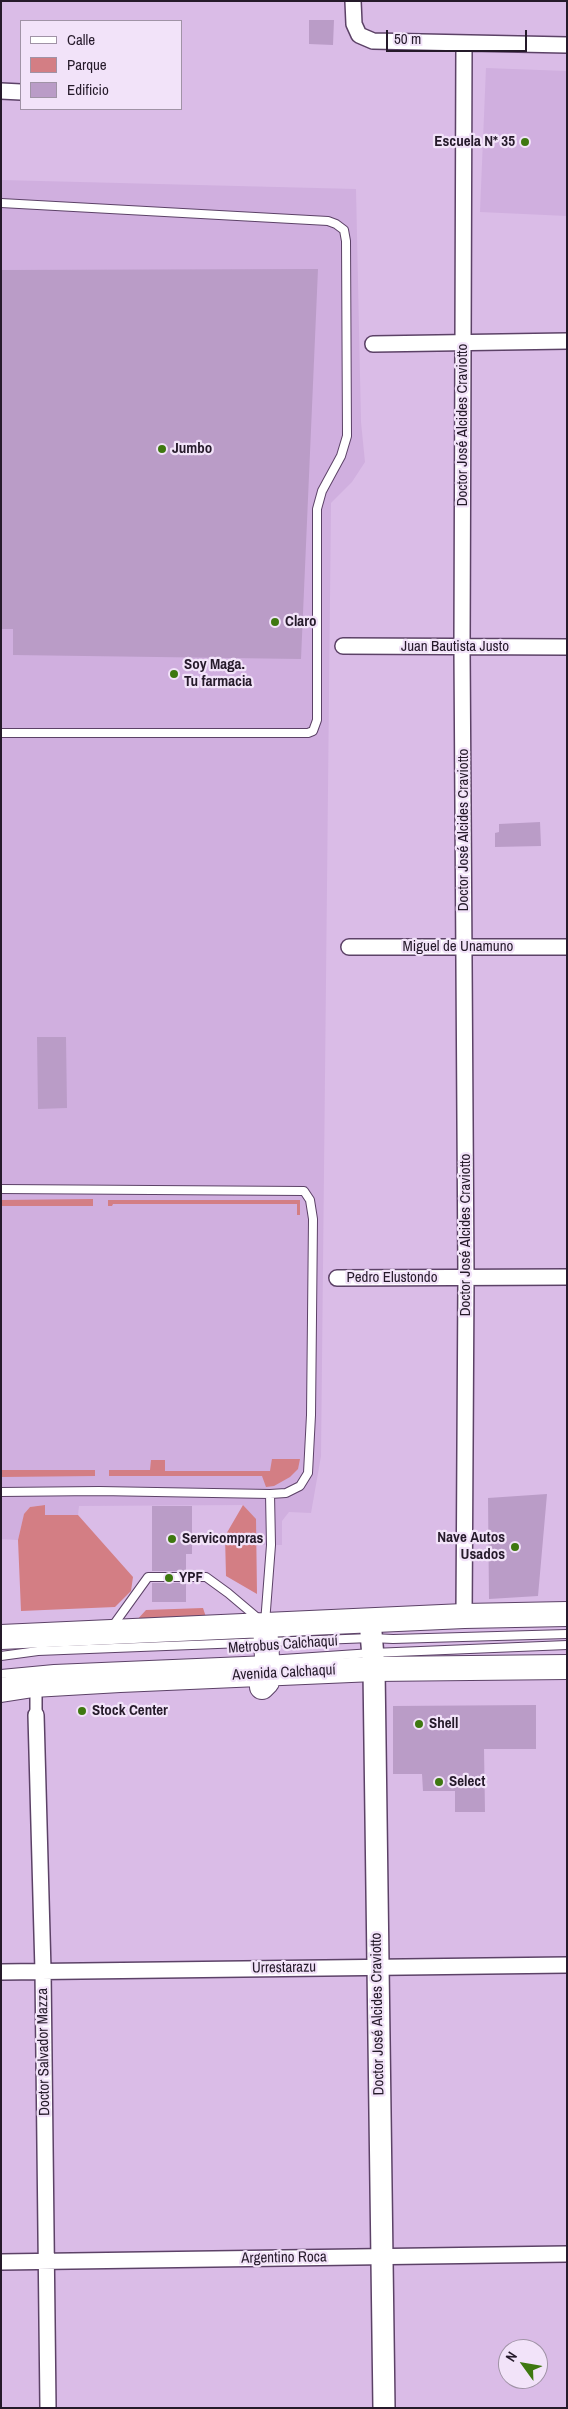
<!DOCTYPE html>
<html>
<head>
<meta charset="utf-8">
<style>
  body { margin:0 }
  #map { position:relative; width:568px; height:2409px; overflow:hidden; background:#dabce7; font-family:"Archivo Narrow",sans-serif }
  canvas { display:block }
  .frame { position:absolute; inset:0; border:2px solid #251a2a; pointer-events:none }
  .legend { position:absolute; left:20px; top:20px; width:162px; height:90px; box-sizing:border-box; background:#f2e3f9; border:1px solid #a093a6; margin:0; padding:6px 9px; list-style:none; font-size:15px; color:#251a2a }
  .legend li { display:flex; align-items:center; gap:10px; height:25px }
  .legend b { width:25px; border:1px solid #a093a6 }
  .north { position:absolute; left:498px; top:2339px; width:50px; height:50px; box-sizing:border-box; background:#f2e3f9; border:1px solid #a093a6; border-radius:50%; rotate:302deg; font-size:14px; font-weight:700; line-height:20px; text-align:center; color:#251a2a }
  .north::after { content:''; display:block; margin:auto; width:18px; height:22px; background:#3e7810; clip-path:polygon(50% 0,100% 100%,50% 72%,0 100%) }
  .scale { position:absolute; left:386px; top:30px; width:141px; height:22px; box-sizing:border-box; border:2px solid #251a2a; border-top:0; padding-left:6px; font-size:15px; line-height:18px; white-space:nowrap; color:#251a2a; -webkit-text-stroke:4px #f2e3f9; paint-order:stroke }
</style>
</head>
<body>
<div id="map">
<canvas width="568" height="2409"></canvas>
<div class="frame"></div>
<ul class="legend">
<li><b style="height:6px;background:#fff"></b>Calle</li>
<li><b style="height:14px;background:#d37e84"></b>Parque</li>
<li><b style="height:14px;background:#ba9cc7"></b>Edificio</li>
</ul>
<div class="north">N</div>
<div class="scale">50 m</div>
</div>
<script>
const context = document.querySelector('canvas').getContext('2d');
context.lineJoin = 'round';
function fill(path, color) { context.fillStyle = color; context.fill(path, 'evenodd'); }
const shape = rows => new Path2D(rows.map(r => 'M' + r).join(''));
function stroke(path, color, width, dash) { context.strokeStyle = color; context.lineWidth = width; context.lineCap = dash ? 'butt' : 'round'; context.setLineDash(dash || []); context.stroke(path); }
function write(font, color, halo, rows, align = 'center') {
  context.font = font + ' "Archivo Narrow",sans-serif'; context.lineWidth = 4.5; context.setLineDash([]); context.textBaseline = 'middle'; context.strokeStyle = halo; context.fillStyle = color; for (const [text, x, y, turn = 0] of rows) {
    context.save(); context.translate(x, y); context.rotate((+turn || 0) * Math.PI / 180); context.textAlign = isNaN(turn) ? turn : align; if (halo) context.strokeText(text, 0, 0); context.fillText(text, 0, 0); context.restore();
  }
}
fill(shape([
  [486,68,567,71,567,216,480,212],
  [1,180,356,189,361,422,365,462,352,482,331,503,321,1456,311,1513,289,1512,282,1521,282,1545,257,1545,255,1519,243,1505,79,1506,78,1515,44,1515,44,1505,30,1507,24,1515,18,1540,1,1539]
]), '#d0afdf');
fill(shape([
  [93,1199,93,1206,1,1206,1,1200],
  [108,1200,300,1200,300,1215,297,1215,297,1204,113,1204,112,1206,108,1206],
  [272,1459,300,1459,298,1469,290,1477,274,1486,266,1487,262,1476,109,1476,109,1470,150,1470,151,1460,165,1460,165,1471,270,1471],
  [1,1470,95,1470,95,1476,1,1477],
  [45,1505,45,1515,78,1515,133,1577,131,1591,115,1607,21,1611,18,1540,24,1514,30,1507],
  [243,1505,256,1519,257,1594,226,1576,225,1536],
  [203,1608,207,1620,135,1622,146,1610]
]), '#d37e84');
fill(shape([
  [309,20,334,20,333,45,309,44],
  [318,269,301,659,13,655,13,629,1,629,1,270],
  [540,822,541,846,495,847,495,833,499,832,499,824],
  [37,1037,66,1037,67,1108,38,1109],
  [547,1494,538,1596,489,1599,488,1498],
  [152,1506,192,1506,192,1554,186,1554,186,1571,152,1571],
  [152,1583,186,1583,186,1602,152,1602],
  [536,1705,536,1749,484,1749,485,1812,455,1812,455,1791,423,1791,422,1774,393,1774,393,1706]
]), '#ba9cc7');
const service = shape([
  [1,203,328,221,336,224,344,230,346,241,347,436,341,456,322,491,317,509,317,720,313,731,308,733,1,733],
  [1,1189,304,1191,310,1200,313,1219,311,1415,308,1473,300,1486,286,1493,270,1494,99,1491,1,1492],
  [265,1623,271,1545,270,1494],
  [112,1627,148,1577,206,1577,228,1593,260,1620],
  [1,1656,38,1651,371,1638,393,1639,567,1634],
  [1,1674,54,1669,268,1660,372,1653,567,1645]
]);
const pedestrian = shape([
  [36,1715,36,1696]
]);
const minor = shape([
  [353,1,354,24,359,35,373,41,567,45],
  [464,44,462,648,466,1277,464,1616],
  [1,91,21,92],
  [373,344,567,341],
  [343,646,567,647],
  [349,947,567,947],
  [337,1278,567,1277],
  [36,1715,43,1971,48,2408],
  [1,1972,567,1965],
  [1,2262,567,2254]
]);
const secondary = shape([
  [370,1620,374,1669,384,2408]
]);
const primary = shape([
  [1,1637,464,1616,567,1614],
  [262,1687,267,1682,268,1674,265,1625],
  [1,1690,33,1685,120,1680,374,1669,567,1667]
]);
stroke(service, '#5c4267', 10);
stroke(pedestrian, '#5c4267', 14);
stroke(minor, '#5c4267', 18);
stroke(secondary, '#5c4267', 24);
stroke(primary, '#5c4267', 26);
stroke(service, '#fff', 8);
stroke(pedestrian, '#fff', 11);
stroke(minor, '#fff', 15);
stroke(secondary, '#fff', 21);
stroke(primary, '#fff', 24);
for (const [x, y, r, color] of [
  [525,142,5,"#3e7810"],
  [162,449,5,"#3e7810"],
  [275,622,5,"#3e7810"],
  [174,674,5,"#3e7810"],
  [172,1539,5,"#3e7810"],
  [515,1547,5,"#3e7810"],
  [169,1578,5,"#3e7810"],
  [82,1711,5,"#3e7810"],
  [419,1724,5,"#3e7810"],
  [439,1782,5,"#3e7810"]
]) { const dot = new Path2D(); dot.arc(x, y, r, 0, 2 * Math.PI); context.fillStyle = color; context.fill(dot); stroke(dot, '#f2e3f9', 2); }
write('bold 15px', '#251a2a', '#f2e3f9', [
  ["Escuela N* 35",515,142,"right"],
  ["Jumbo",172,449],
  ["Claro",285,622],
  ["Soy Maga.",184,665],
  ["Tu farmacia",184,682],
  ["Nave Autos",505,1538,"right"],
  ["Usados",505,1555,"right"],
  ["Servicompras",182,1539],
  ["YPF",179,1578],
  ["Stock Center",92,1711],
  ["Shell",429,1724],
  ["Select",449,1782]
], 'left');
write('15px', '#251a2a', '#f2e3f9', [
  ["Doctor José Alcides Craviotto",463,425,-90],
  ["Juan Bautista Justo",455,647],
  ["Doctor José Alcides Craviotto",464,830,-90],
  ["Miguel de Unamuno",458,947],
  ["Doctor José Alcides Craviotto",466,1235,-90],
  ["Pedro Elustondo",392,1278],
  ["Metrobus Calchaquí",283,1645,-4],
  ["Avenida Calchaquí",284,1673,-3],
  ["Urrestarazu",284,1968,-1],
  ["Doctor José Alcides Craviotto",378,2014,-91],
  ["Doctor Salvador Mazza",44,2052,-91],
  ["Argentino Roca",284,2258,-1]
]);
</script>
</body>
</html>
